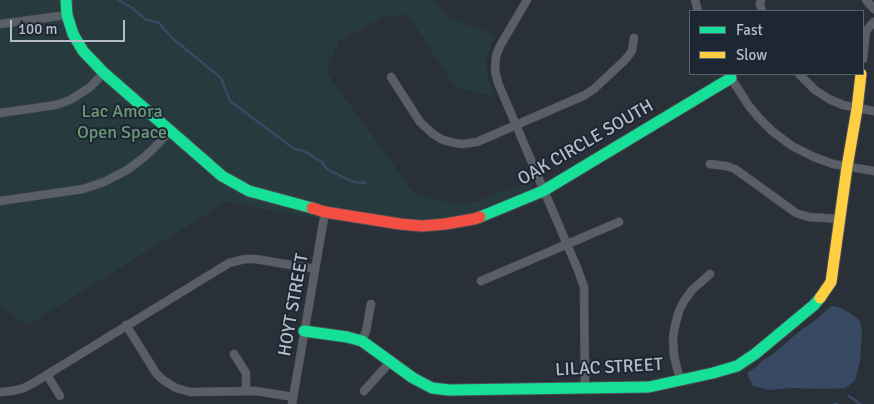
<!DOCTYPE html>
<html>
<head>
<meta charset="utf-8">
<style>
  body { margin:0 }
  #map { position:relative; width:874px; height:404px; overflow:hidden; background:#2a3038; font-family:Signika,sans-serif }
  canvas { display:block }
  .legend { position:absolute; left:689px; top:10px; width:175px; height:65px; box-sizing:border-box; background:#1d2633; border:1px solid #59626f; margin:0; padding:6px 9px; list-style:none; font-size:15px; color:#b4bcc9 }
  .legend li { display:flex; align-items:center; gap:10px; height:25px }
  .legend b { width:25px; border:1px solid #59626f }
  .scale { position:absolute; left:10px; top:20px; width:115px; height:22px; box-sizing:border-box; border:2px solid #b4bcc9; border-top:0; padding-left:6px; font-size:15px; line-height:18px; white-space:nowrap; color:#b4bcc9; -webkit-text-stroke:4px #1d2633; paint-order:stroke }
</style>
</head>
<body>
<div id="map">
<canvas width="874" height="404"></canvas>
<ul class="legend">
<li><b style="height:6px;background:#16e098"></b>Fast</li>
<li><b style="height:6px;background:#ffcf43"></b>Slow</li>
</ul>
<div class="scale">100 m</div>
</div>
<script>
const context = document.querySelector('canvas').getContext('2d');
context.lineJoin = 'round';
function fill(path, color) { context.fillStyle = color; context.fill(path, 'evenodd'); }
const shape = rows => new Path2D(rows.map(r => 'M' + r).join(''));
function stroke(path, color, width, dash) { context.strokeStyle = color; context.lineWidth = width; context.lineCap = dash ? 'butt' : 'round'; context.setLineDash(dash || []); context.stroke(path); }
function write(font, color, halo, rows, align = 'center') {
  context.font = font + ' Signika,sans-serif'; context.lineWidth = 4; context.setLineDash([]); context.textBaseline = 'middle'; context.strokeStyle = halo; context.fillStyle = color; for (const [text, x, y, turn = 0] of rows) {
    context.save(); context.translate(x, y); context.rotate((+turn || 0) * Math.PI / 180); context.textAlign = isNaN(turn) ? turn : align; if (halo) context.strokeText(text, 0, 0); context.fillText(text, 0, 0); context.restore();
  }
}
fill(shape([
  [0,0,434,0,435,2,450,18,495,35,486,59,487,74,496,97,456,88,408,15,386,16,339,41,326,72,414,193,438,200,461,205,478,201,496,193,532,182,533,187,474,212,446,218,421,219,389,216,343,207,341,221,300,216,226,202,28,325,2,308,0,308]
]), '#273a3e');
fill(shape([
  [831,306,838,307,850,313,860,321,862,333,860,361,855,381,845,388,825,389,791,388,768,390,753,386,747,373,756,367,763,360,772,355,801,330,817,319]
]), '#384963');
stroke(shape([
  [118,0,131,7,145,19,159,23,172,38,221,78,230,101,293,148,308,153,323,163,326,168,331,172,336,173,344,178,354,182,365,183],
  [849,396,860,404],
  [834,404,837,404]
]), '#384963', 2.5);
const street = shape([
  [527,0,500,46,496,56,495,71,498,83,578,270,584,287,585,388],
  [695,0,698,11],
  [761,0,760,5,762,11],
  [866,0,874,9],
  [0,24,67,15],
  [863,59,866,31,874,22],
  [799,74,815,90,829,99,843,105,874,111],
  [729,75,749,106,759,118,772,131,792,146,814,157,833,164,874,171],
  [391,77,420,122,433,134,443,140,455,143,462,144,477,142,585,95,594,89,625,60,632,51,634,38],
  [0,113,56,105,70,100,89,88,104,73],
  [710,164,726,166,735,169,796,213,809,217,840,219],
  [0,201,83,189,104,182,127,170,142,159,152,150,170,131],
  [481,281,619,222],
  [126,325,156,373,163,380,176,388,190,392,256,391,293,397],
  [362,341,366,331,371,304],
  [234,354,246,373,246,391],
  [47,375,60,396],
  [680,380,674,356,673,337,675,326,679,311,684,301,692,290,710,274],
  [364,391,390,362],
  [0,392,12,391,24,388,35,382,229,263,245,259,255,259,315,269],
  [292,404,325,212]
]);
const fast = shape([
  [66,0,67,15,73,34,83,51,104,73,222,176,249,191,312,208],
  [480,217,543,191,731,78],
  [304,331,347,337,362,341,413,378,432,388,449,390,649,387,713,373,737,366,755,354,814,305,820,298]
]);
const slow = shape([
  [820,298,831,282,847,167,857,109,861,74]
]);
const jam = shape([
  [312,208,325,212,400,224,422,226,445,224,474,219,480,217]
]);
stroke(street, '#484c53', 9);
stroke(fast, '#484c53', 13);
stroke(slow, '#484c53', 13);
stroke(jam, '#484c53', 13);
stroke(street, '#5a5e66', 8);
stroke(fast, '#16e098', 11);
stroke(slow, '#ffcf43', 11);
stroke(jam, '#f24e42', 11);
write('18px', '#6b9a76', '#1d2633', [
  ["Lac Amora",122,112],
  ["Open Space",122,133]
]);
write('18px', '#b4bcc9', '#1d2633', [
  ["OAK CIRCLE SOUTH",586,143,-30],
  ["HOYT STREET",294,305,-80],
  ["LILAC STREET",609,368,-3]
]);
</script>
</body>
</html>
